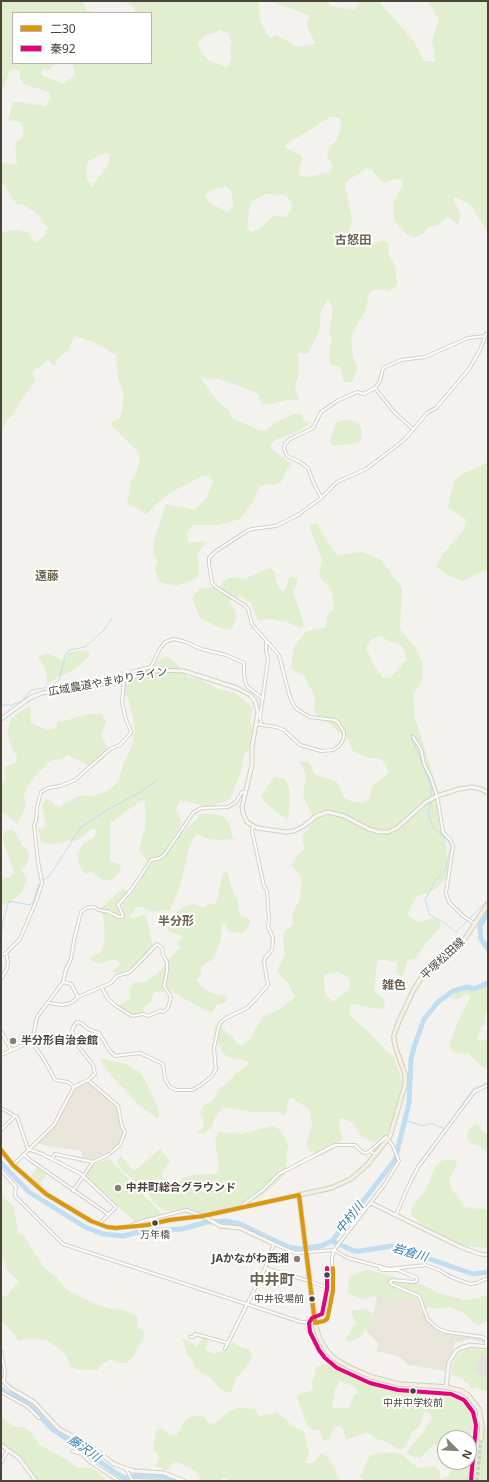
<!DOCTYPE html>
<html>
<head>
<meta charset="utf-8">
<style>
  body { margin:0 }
  #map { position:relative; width:489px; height:1482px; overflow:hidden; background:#f4f2ee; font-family:"Noto Sans","Noto Sans JP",sans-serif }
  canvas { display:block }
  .frame { position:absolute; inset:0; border:2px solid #4b4439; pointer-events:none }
  .legend { position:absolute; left:12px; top:12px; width:140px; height:52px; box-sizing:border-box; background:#fff; border:1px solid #b7b4b0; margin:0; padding:5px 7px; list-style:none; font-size:12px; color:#4b4439 }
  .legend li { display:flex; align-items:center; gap:8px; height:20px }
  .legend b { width:20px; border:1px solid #b7b4b0 }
  .north { position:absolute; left:437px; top:1430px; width:40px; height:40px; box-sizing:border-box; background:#fff; border:1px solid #b7b4b0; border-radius:50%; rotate:114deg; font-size:11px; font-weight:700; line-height:16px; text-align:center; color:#4b4439 }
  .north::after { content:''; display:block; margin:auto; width:14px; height:18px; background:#868178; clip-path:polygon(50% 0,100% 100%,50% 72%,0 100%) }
</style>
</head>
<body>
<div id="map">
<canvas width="489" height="1482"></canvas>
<div class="frame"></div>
<ul class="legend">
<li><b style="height:5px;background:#dd9709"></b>二30</li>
<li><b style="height:5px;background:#e5007d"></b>秦92</li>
</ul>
<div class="north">N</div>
</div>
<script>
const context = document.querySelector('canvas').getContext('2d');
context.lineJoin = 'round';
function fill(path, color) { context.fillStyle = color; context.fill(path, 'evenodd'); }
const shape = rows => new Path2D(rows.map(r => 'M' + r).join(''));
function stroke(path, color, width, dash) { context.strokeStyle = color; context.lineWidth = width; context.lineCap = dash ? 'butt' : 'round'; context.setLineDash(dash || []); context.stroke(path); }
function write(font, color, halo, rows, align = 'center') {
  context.font = font + ' "Noto Sans","Noto Sans JP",sans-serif'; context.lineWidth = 4; context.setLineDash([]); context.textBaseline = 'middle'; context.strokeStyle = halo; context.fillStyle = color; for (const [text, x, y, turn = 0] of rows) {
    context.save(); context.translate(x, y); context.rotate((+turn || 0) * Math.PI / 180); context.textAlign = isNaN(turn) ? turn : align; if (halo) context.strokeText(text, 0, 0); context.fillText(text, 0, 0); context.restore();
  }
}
fill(shape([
  [87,1081,117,1106,121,1127,124,1133,119,1145,108,1155,90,1161,81,1158,82,1152,79,1150,51,1147,37,1143,57,1123,75,1088],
  [378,1291,414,1299,416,1300,428,1320,436,1329,443,1332,456,1334,453,1351,447,1360,445,1371,409,1365,398,1356,376,1351,379,1344,366,1331,374,1311]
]), '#eae5da');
fill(shape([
  [1,1,83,1,86,10,97,13,13,13,13,63,55,63,50,69,43,69,41,75,64,84,75,75,72,63,151,63,151,13,135,13,135,8,123,1,259,1,259,12,262,25,268,35,271,38,277,35,297,47,316,44,308,29,307,22,310,16,270,1,327,1,331,6,354,10,357,7,360,1,379,1,415,43,424,61,436,61,432,41,439,20,428,1,488,1,488,232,470,204,455,197,453,199,461,215,458,225,449,217,446,217,438,225,428,227,425,232,414,238,407,235,394,220,393,203,403,184,402,180,395,179,385,183,381,181,371,169,366,168,348,181,345,185,352,218,346,246,358,248,361,244,366,241,374,244,383,240,389,244,388,254,394,264,396,272,397,285,394,288,388,291,382,289,370,291,365,312,353,331,351,342,353,358,358,367,353,380,349,382,344,382,340,367,330,364,329,354,332,337,329,333,333,308,328,299,321,311,319,331,308,354,298,353,299,371,297,380,295,385,299,400,286,400,267,405,261,403,259,394,254,392,220,379,202,378,203,382,215,398,228,410,233,418,259,430,266,431,275,423,293,414,302,414,304,421,312,423,290,435,275,440,270,445,272,449,292,464,287,470,281,482,276,484,263,485,259,487,253,502,240,519,219,525,193,525,187,534,189,543,201,541,206,543,197,554,199,562,199,575,191,581,175,586,159,582,155,568,158,560,153,554,153,545,166,504,195,510,206,499,213,481,210,476,202,476,168,494,145,515,139,509,131,506,127,503,131,481,136,473,140,459,139,453,111,425,113,421,119,419,122,411,124,393,118,379,116,355,96,343,75,336,68,350,58,359,54,366,48,359,32,373,36,381,19,403,16,411,5,423,1,434,1,253,2,248,1,247,1,232,18,230,29,233,35,243,43,237,48,228,42,222,40,216,24,205,18,205,13,199,1,181,1,163,17,164,15,142,21,139,24,134,21,122,8,120,13,101,46,106,51,96,48,92,24,84,20,79,19,69,10,70,5,84,1,90],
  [220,30,227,33,232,42,230,48,231,59,227,68,219,64,209,61,201,52,198,44,203,37],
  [330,117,338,117,342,122,336,141,329,148,327,155,332,166,331,170,327,173,307,177,300,176,298,173,302,161,301,155,284,147,287,144],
  [105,153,110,155,108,164,103,173,99,176,92,187,87,179,86,168,88,162,90,160],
  [226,187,232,192,233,206,228,213,209,202,205,197,207,193,216,188],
  [266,194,286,195,290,200,292,208,286,217,273,216,260,229,251,232,248,230,247,226,249,208,252,202,258,198],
  [350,420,358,423,361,428,362,436,359,442,347,445,333,445,331,444,330,438,336,423,340,421],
  [488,462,488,569,462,581,449,576,436,567,443,554,457,538,464,529,466,519,448,508,449,500,454,481,463,474],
  [317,523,325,538,337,555,362,552,381,560,402,588,400,629,416,648,423,664,422,680,413,695,415,718,435,781,446,844,449,876,433,891,417,896,407,914,414,920,420,922,434,918,441,924,438,931,427,942,415,959,408,960,403,975,400,976,396,973,397,963,382,959,377,961,374,991,384,1000,385,1004,382,1009,372,1008,352,1004,349,1007,349,1013,354,1020,369,1032,387,1052,394,1057,402,1082,398,1100,388,1132,380,1144,374,1142,363,1138,353,1124,344,1119,340,1118,339,1126,343,1138,334,1149,321,1156,313,1153,308,1149,306,1143,312,1125,309,1109,290,1097,288,1102,287,1112,283,1115,278,1112,251,1112,223,1107,215,1118,211,1128,203,1134,197,1132,203,1128,204,1120,199,1114,204,1105,212,1102,220,1088,226,1084,236,1073,249,1064,246,1061,228,1057,222,1052,214,1032,216,1025,222,1027,228,1034,233,1037,237,1044,242,1045,249,1040,263,1017,280,1009,295,997,288,983,277,971,285,954,283,936,286,930,293,925,292,914,300,900,302,878,291,865,299,854,305,848,303,843,302,836,315,820,307,805,303,795,306,776,300,761,306,761,311,764,313,772,318,776,337,782,344,797,350,801,363,803,370,798,372,787,389,772,385,764,381,759,366,757,353,751,348,739,314,712,315,697,309,685,304,676,291,669,294,647,305,632,326,627,328,613,334,610,332,590,321,579,319,574,322,559,309,526],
  [381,636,390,642,397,643,400,645,404,649,407,659,390,678,383,678,374,666,366,648,371,640,376,637],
  [337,972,347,976,350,981,350,986,347,991,333,1002,325,994,324,975],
  [270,568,275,572,276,581,280,589,284,592,290,576,297,579,297,583,293,592,303,621,304,627,301,628,287,622,271,619,258,621,251,603,240,596,229,601,235,611,236,619,231,630,218,627,200,618,192,598,201,588,220,587,223,582,228,578,236,577,244,579],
  [85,650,89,652,89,656,84,662,65,675,57,677,47,686,46,670,38,657,48,653,62,661,70,652],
  [167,656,177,664,187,677,200,679,218,689,235,693,253,708,250,719,252,728,250,743,248,751,244,754,242,767,231,798,225,802,208,807,180,800,176,809,182,823,174,836,179,837,201,814,217,814,224,817,230,825,232,834,232,837,237,839,218,840,206,838,196,834,189,848,180,887,170,910,151,912,142,907,136,907,130,916,133,918,142,915,146,916,154,950,143,963,120,973,111,972,120,965,119,961,111,960,100,964,91,961,91,957,101,952,105,938,103,916,101,908,122,889,132,892,139,884,142,878,147,860,139,850,145,827,145,802,142,800,110,823,110,861,121,865,120,871,112,880,103,880,91,872,85,874,79,865,77,853,84,843,94,837,97,831,94,828,77,840,50,844,41,842,38,829,43,828,46,824,42,808,45,799,51,800,54,805,59,807,81,795,93,796,106,792,115,785,119,779,123,764,129,753,133,742,134,732,134,722,128,698,125,695,120,671,150,670,159,660],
  [31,706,31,723,37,725,47,730,56,728,58,721,64,721,88,714,102,714,106,721,101,736,107,746,105,757,92,768,81,761,67,755,62,759,54,760,49,762,36,775,27,787,24,797,26,807,17,824,7,815,1,812,1,787,6,776,4,767,16,763,17,757,10,744,7,731,11,719,22,710],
  [274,777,280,777,286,780,288,785,290,794,288,820,266,804,261,796],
  [7,830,13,830,16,834,21,844,28,851,29,859,26,865,21,870,27,879,22,892,9,904,4,905,1,903,1,882,4,878,10,877,14,872,3,841,3,835],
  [227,871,234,895,238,899,239,914,250,920,250,922,247,929,242,933,229,932,225,923,221,924,221,940,213,959,201,967,201,974,197,979,199,985,212,993,225,996,228,999,224,1003,217,1004,213,1011,208,1012,170,991,154,992,151,1002,144,1008,143,1012,133,1015,119,1005,131,999,129,991,135,982,143,983,157,974,180,947,178,942,183,938,181,935,169,932,167,929,174,916,179,910,187,906,193,904,204,908,208,904,215,904,218,897,222,875],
  [488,985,488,1010,486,1011,484,1025,480,1028,477,1040,482,1041,488,1038,488,1069,481,1066,468,1053,461,1054,454,1052,449,1046,461,1014,470,998,469,995,465,995,458,999,452,999,451,997,457,991,478,986],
  [22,1031,32,1036,28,1041,22,1044,17,1040],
  [99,1058,126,1064,138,1071,144,1078,158,1108,159,1117,158,1119,138,1104,108,1072],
  [476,1124,481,1126,481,1130,488,1135,488,1155,480,1146,472,1144,467,1138,468,1132,472,1126],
  [272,1126,279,1129,289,1146,286,1153,287,1160,285,1174,270,1189,258,1198,227,1214,185,1214,161,1209,152,1200,147,1192,119,1167,117,1162,121,1156,134,1171,160,1149,170,1161,161,1176,175,1186,184,1177,193,1175,214,1174,219,1170,215,1141,219,1132,241,1134],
  [109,1159,121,1171,162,1214,135,1222,85,1176,93,1164],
  [449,1159,457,1161,457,1164,450,1178,450,1183,451,1188,465,1207,488,1210,488,1248,463,1246,422,1225,419,1221,412,1216,411,1211,413,1205,426,1190,435,1167,441,1161],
  [37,1167,47,1174,39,1185,30,1178],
  [1,1194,13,1206,15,1215,18,1233,23,1235,44,1267,56,1277,67,1290,93,1303,107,1308,124,1310,137,1316,138,1319,137,1325,144,1332,144,1337,134,1355,127,1363,119,1363,109,1359,106,1363,103,1363,97,1370,77,1369,70,1366,67,1356,57,1347,48,1341,30,1338,18,1341,7,1326,1,1322,1,1295,5,1297,19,1282,5,1268,5,1262,1,1260],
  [370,1270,425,1286,436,1292,463,1300,478,1298,488,1294,488,1320,479,1325,474,1323,464,1313,449,1307,438,1309,422,1307,417,1301,410,1298,403,1299,376,1296,360,1299,348,1292,349,1277,362,1271],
  [364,1309,371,1312,373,1315,373,1321,366,1328,362,1336,349,1342,345,1339,356,1323,350,1311],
  [182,1338,197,1346,203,1338,209,1338,205,1350,214,1354,223,1350,233,1343,242,1348,249,1349,252,1356,249,1364,236,1378,231,1393,221,1390,209,1376,204,1375,195,1368,192,1360,187,1354],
  [473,1348,488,1351,488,1391,480,1390,477,1387,471,1388,469,1386,469,1384,461,1378,451,1375,453,1364,457,1355,466,1349],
  [334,1361,351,1374,376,1383,400,1390,418,1392,446,1393,450,1394,464,1404,468,1405,473,1408,475,1421,469,1440,469,1438,445,1438,445,1450,437,1445,433,1445,420,1458,408,1455,407,1453,409,1449,427,1427,432,1418,430,1414,424,1412,420,1426,412,1432,406,1446,401,1449,398,1449,387,1442,377,1439,371,1434,366,1433,346,1440,343,1428,339,1426,335,1426,330,1438,327,1440,323,1440,319,1430,313,1430,307,1425,297,1398,298,1395,301,1393,309,1392,313,1389,312,1381,315,1376,315,1369,319,1366],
  [341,1381,355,1387,358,1393,354,1395,349,1408,335,1408,332,1407,335,1390,339,1382],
  [237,1408,255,1409,259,1416,277,1413,286,1419,291,1425,304,1432,309,1454,305,1463,313,1463,321,1453,325,1455,331,1461,340,1481,232,1481,224,1477,219,1481,202,1481,195,1471,182,1464,175,1462,167,1470,155,1466,159,1459,158,1455,153,1450,156,1430,161,1428,171,1435,176,1435,180,1430,184,1422,188,1418,199,1415,204,1417,209,1423,215,1424,227,1413],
  [1,1416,14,1427,23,1427,29,1430,40,1445,67,1460,78,1468,86,1467,94,1469,104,1478,106,1481,38,1481,18,1455,4,1445,1,1446],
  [488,1426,488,1481,365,1481,360,1477,370,1455,391,1452,401,1454,417,1467,421,1468,431,1466,436,1467,440,1471,440,1480,449,1475,452,1470,451,1462,469,1462,469,1452,477,1452,479,1433]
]), '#e1eecf');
fill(shape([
  [456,1334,481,1337,485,1340,486,1343,470,1339,458,1342,455,1342],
  [481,1354,488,1355,488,1378,474,1370]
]), '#e6e3df');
stroke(shape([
  [1,705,12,705,22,701,31,690,49,687,59,680,65,656,69,650,85,647,104,630,112,618],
  [411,738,415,746,431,786,431,798],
  [431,801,428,815,433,827,449,842,451,846,445,871,435,881,425,900,430,915,446,924,456,932,488,900],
  [1,942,3,921,9,901,30,905,33,902,39,884,50,875,81,827,112,807,141,792,157,780],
  [405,1120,423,1126,428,1124,433,1124,445,1129,473,1089,488,1083]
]), '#c0ddf1', 1);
stroke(shape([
  [488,912,480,926,481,939,488,949],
  [1,1163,29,1192,85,1227,103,1234,123,1236,144,1231,182,1229,207,1222,226,1221,240,1224,288,1247,300,1249,321,1246,332,1241,395,1160,409,1103,411,1059,414,1047,424,1019,438,1002,453,991,467,987,474,989,488,983],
  [332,1241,354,1251,360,1251,392,1246,473,1274,488,1272],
  [1,1389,6,1393,12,1394,26,1401,52,1429,70,1441,82,1446,96,1459,119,1475,125,1478,135,1476,159,1476,174,1479,177,1481]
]), '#c0ddf1', 5);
stroke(shape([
  [469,1479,473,1450]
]), '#d2cfca', 2, [2, 1]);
stroke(shape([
  [477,1481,481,1439]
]), '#d2cfca', 3.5, [3.5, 2]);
const street = shape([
  [375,388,394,412,413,429],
  [321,497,314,484,308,468,300,462,287,456,284,448,285,444,290,439,313,428,321,412,337,401,357,392,364,394,375,388,380,381,383,368,401,360,425,357,468,338,485,336],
  [257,724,276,727,284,730,300,745,321,751,333,750,339,746,342,742,344,737,344,732,338,722,334,720,310,717,298,710,294,706,289,694,279,655,256,629,252,624,248,609,244,605,217,588,212,583,209,564,209,558,216,551,247,531,252,529,276,526,298,515,320,499,337,482,366,469,399,444,406,438,427,413,436,408,469,369,480,350,486,334],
  [261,724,260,717,268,660,266,650,266,641],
  [413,737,421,749,424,764,431,778,437,796,443,832,451,841,453,846,446,893,449,902,463,916,475,924],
  [1,955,6,953,20,939,37,899,42,883,38,861,34,825,36,821,37,807,41,792,48,788,60,786,75,780,110,749,120,745,130,734,131,731,126,720,122,702,124,679,134,671,151,667,159,650,165,642,174,639,186,642,201,649,226,655,244,663,244,674,246,684,248,687,263,699],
  [1,979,7,969,8,962,6,953],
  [63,982,71,984,78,997],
  [49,1003,62,1005,71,1003,78,997,111,983,117,976,130,972,157,944,162,948,163,955,167,962,167,971,164,986,171,997,168,1008,163,1012,160,1011,148,1016,143,1014,132,1016,116,1006,108,999,102,988],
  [1,1031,11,1050],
  [31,1041,45,1061,55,1080,68,1082,74,1087],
  [1,1055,28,1043,33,1036,37,1017,63,982,66,969,71,959,74,940,81,912,86,908,94,907,99,910,109,912,119,917,122,917,123,915,118,905,132,889,151,860,160,858,165,854,193,813,199,809,204,808,228,807,236,802,242,792,245,793],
  [1,1108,17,1117,28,1149],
  [1,1130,15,1116],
  [28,1149,42,1154,81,1174,116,1207,99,1224],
  [23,1154,30,1160,108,1214],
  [52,1159,55,1154,93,1162],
  [13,1165,54,1125,74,1087,88,1080,95,1074,93,1065,74,1041,72,1031,73,1027,77,1022,81,1023,88,1029,99,1033,110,1051,115,1056,140,1053,163,1064,165,1079,170,1087,176,1090,192,1090,201,1085,212,1076,216,1069,214,1048,218,1029,220,1023,226,1018,247,1008,254,1001,268,985,264,962,265,958,272,950,273,938,268,926,269,920,267,891,264,886,252,831,253,827],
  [1,1170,16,1187,15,1196,63,1244,301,1322,315,1323,324,1321,327,1319,328,1316,333,1290,332,1258,334,1250,385,1184,399,1161,393,1146,386,1137,370,1151],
  [73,1191,93,1162,108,1155,120,1145,125,1132,122,1127,118,1106,88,1080],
  [243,1207,244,1204,263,1190,279,1174,335,1145,355,1145,362,1152,366,1153,370,1151,375,1154],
  [396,1215,408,1187,418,1167,474,1092,488,1085],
  [147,1220,155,1223],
  [132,1225,147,1220,186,1210,203,1216],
  [380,1266,380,1269,384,1270,398,1270,417,1278,417,1281,414,1282,392,1280,390,1282,391,1284,419,1296,428,1320,437,1328,447,1332,482,1337,486,1339,486,1346],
  [265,1268,309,1281,333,1290],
  [293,1300,299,1302],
  [190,1337,193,1337,195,1334,228,1343],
  [225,1349,265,1268,274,1244,295,1253,334,1250,348,1258,389,1269,426,1265,439,1270,451,1277,470,1284,476,1283,488,1278],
  [1,1351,5,1372,4,1381],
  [1,1392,28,1407,39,1418],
  [473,1450,479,1416],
  [72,1451,82,1454,90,1462,119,1481],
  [1,1463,8,1450],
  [126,1469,132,1480],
  [132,1480,160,1481],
  [469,1481,469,1479]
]);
const secondary = shape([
  [1,719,30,698,42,693,104,684,160,670,184,671,237,688,250,695,255,701,258,712,252,747,252,765,242,807,243,813,247,822,257,828,286,832,294,831,304,826,316,816,328,812,344,816,369,829,379,832,388,832,397,828,426,802,437,796,459,789,472,787,481,789,488,793],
  [1,1150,13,1165,46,1194,91,1221,107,1227,116,1228,147,1225,169,1220,203,1216,299,1195],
  [371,1203,463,1248,480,1254,488,1255],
  [203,1216,220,1226,240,1228,274,1244],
  [1,1379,10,1388,34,1402,59,1429,87,1444,114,1464,134,1471,164,1473,184,1481],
  [446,1387,449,1362,456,1351,461,1348,471,1345,488,1347],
  [1,1445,19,1458,36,1481]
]);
const primary = shape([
  [481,1439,482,1425,479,1409,468,1395,462,1391,446,1387,399,1384,372,1377,349,1367,335,1359,327,1351,319,1337,315,1323,299,1195,331,1188,351,1179,367,1165,390,1136,405,1085,405,1074,397,1052,394,1040,394,1035,399,1021,413,991,421,978,462,943,488,904]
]);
stroke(street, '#d2d0cb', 4);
stroke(secondary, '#d3cfc5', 5);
stroke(primary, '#d6cebb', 5.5);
stroke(street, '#fdfdfc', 2);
stroke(secondary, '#f7f6f1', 3);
stroke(primary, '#f2efe6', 3.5);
stroke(shape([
  [1,1150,13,1165,46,1194,91,1221,107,1227,116,1228,147,1225,169,1220,203,1216,299,1195,315,1323,324,1321,327,1319,328,1316,333,1290,333,1268]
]), '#dd9709', 4);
stroke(shape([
  [327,1268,327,1289,322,1314,312,1318,309,1323,310,1332,319,1350,325,1358,337,1368,370,1383,398,1390,451,1394,464,1400,473,1412,476,1425,471,1480]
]), '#e5007d', 4);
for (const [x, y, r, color] of [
  [13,1041,4,"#868178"],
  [118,1188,4,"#868178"],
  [155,1223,3.5,"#4b4439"],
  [297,1259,4,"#868178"],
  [327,1275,3.5,"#4b4439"],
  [312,1299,3.5,"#4b4439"],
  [413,1391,3.5,"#4b4439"]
]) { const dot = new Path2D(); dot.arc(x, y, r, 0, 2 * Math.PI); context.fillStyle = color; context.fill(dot); stroke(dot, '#fff', 1.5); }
write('10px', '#4b4439', '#fff', [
  ["万年橋",155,1235],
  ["中井役場前",304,1299,"right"],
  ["中井中学校前",413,1403]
]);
write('11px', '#4b4439', '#fff', [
  ["広域農道やまゆりライン",108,682,-10],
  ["平塚松田線",443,959,-43]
]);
write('bold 11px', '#4b4439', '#fff', [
  ["半分形自治会館",21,1041],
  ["中井町総合グラウンド",126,1188],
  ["JAかながわ西湘",289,1259,"right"]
], 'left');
write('bold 12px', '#6e6250', '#fff', [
  ["古怒田",353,241],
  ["遠藤",47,577],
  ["半分形",176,922],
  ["雑色",394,986]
]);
write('italic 12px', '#2e7ab2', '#fff', [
  ["中村川",350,1218,-52],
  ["岩倉川",410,1253,16],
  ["藤沢川",84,1449,35]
]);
write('bold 15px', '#6e6250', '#fff', [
  ["中井町",272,1281]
]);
</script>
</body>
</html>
